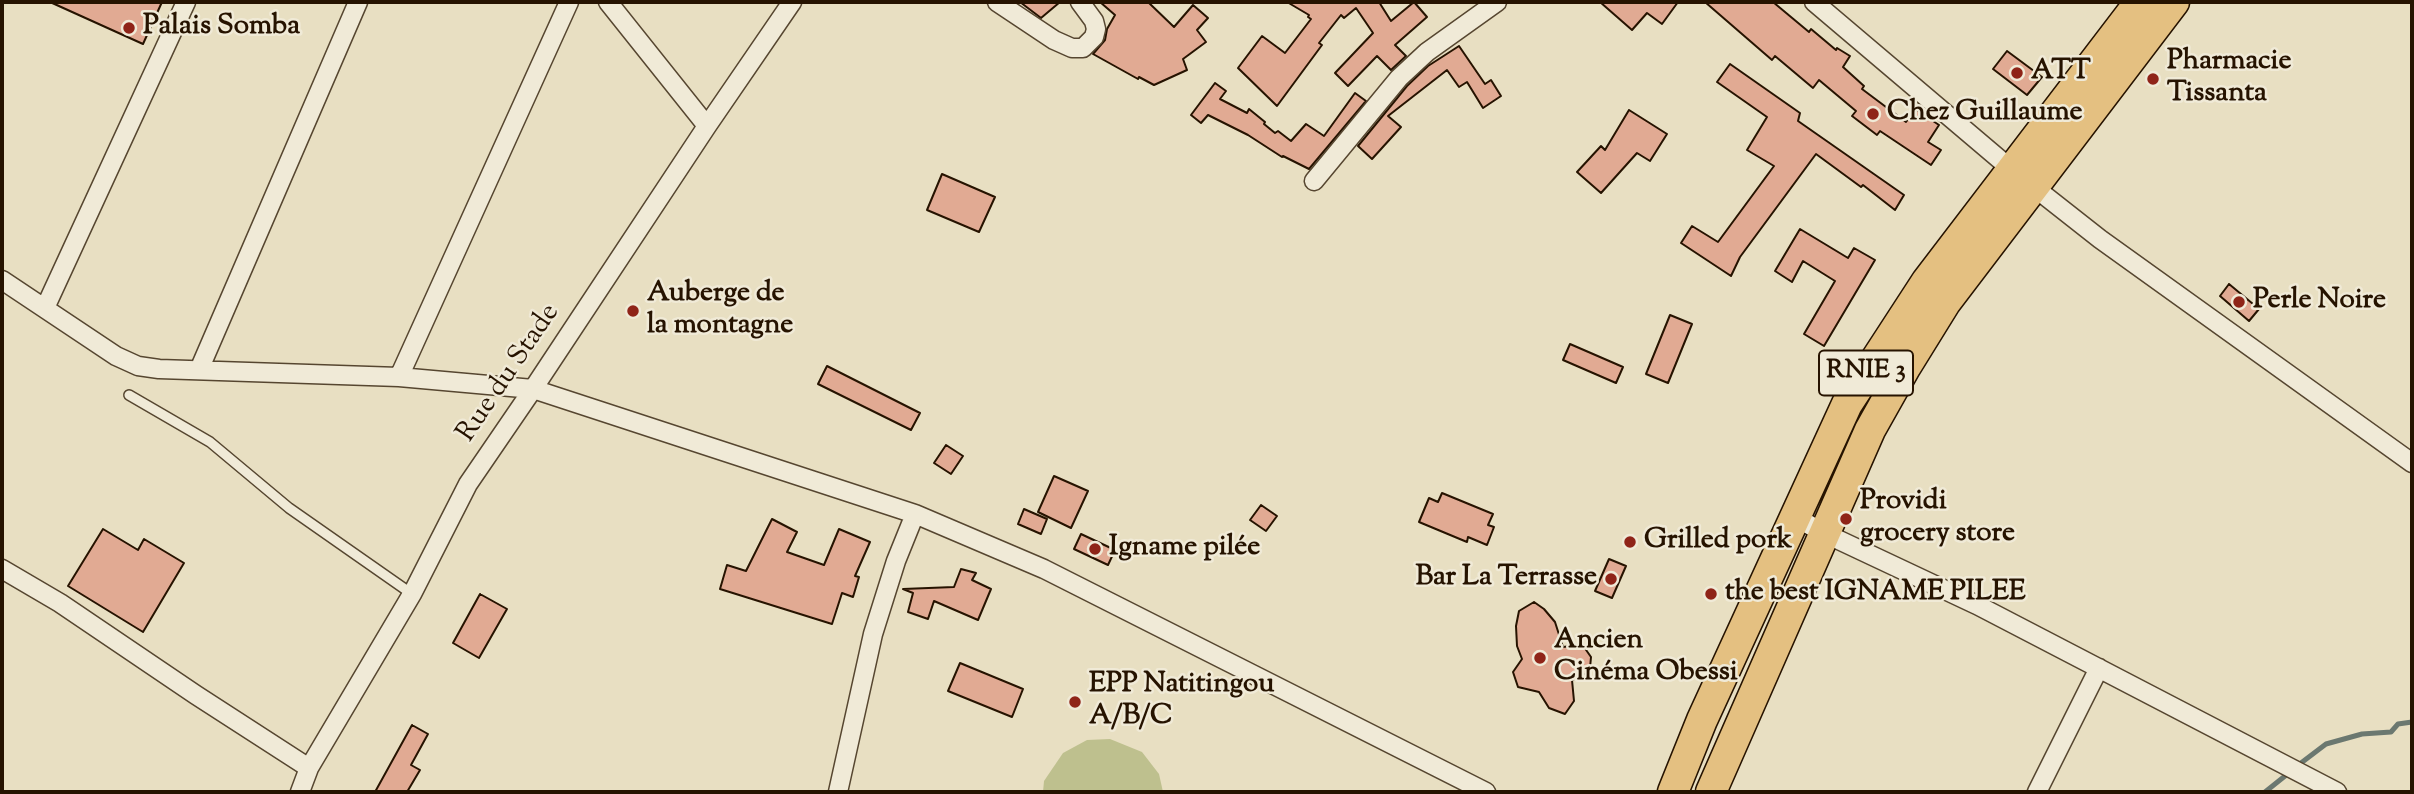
<!DOCTYPE html>
<html>
<head>
<meta charset="utf-8">
<style>
  body { margin:0 }
  #map { position:relative; width:2414px; height:794px; overflow:hidden; background:#e8dfc2; font-family:"Sorts Mill Goudy",serif }
  canvas { display:block }
  .frame { position:absolute; inset:0; border:4px solid #261300; pointer-events:none }
</style>
</head>
<body>
<div id="map">
<canvas width="2414" height="794"></canvas>
<div class="frame"></div>
</div>
<script>
const context = document.querySelector('canvas').getContext('2d');
context.lineJoin = 'round';
function fill(path, color) { context.fillStyle = color; context.fill(path, 'evenodd'); }
const shape = rows => new Path2D(rows.map(r => 'M' + r).join(''));
function stroke(path, color, width, dash) { context.strokeStyle = color; context.lineWidth = width; context.lineCap = dash ? 'butt' : 'round'; context.setLineDash(dash || []); context.stroke(path); }
function write(font, color, halo, rows, align = 'center') {
  context.font = font + ' "Sorts Mill Goudy",serif'; context.lineWidth = 5; context.setLineDash([]); context.textBaseline = 'middle'; context.strokeStyle = halo; context.fillStyle = color; for (const [text, x, y, turn = 0] of rows) {
    context.save(); context.translate(x, y); context.rotate((+turn || 0) * Math.PI / 180); context.textAlign = isNaN(turn) ? turn : align; if (halo) context.strokeText(text, 0, 0); context.fillText(text, 0, 0); context.restore();
  }
}
fill(shape([
  [1110,739,1142,752,1159,774,1163,792,1043,792,1044,781,1063,753,1087,740]
]), '#bec08e');
stroke(shape([
  [2297,766,2326,744,2362,734,2391,732,2398,724,2412,722],
  [2265,792,2290,772]
]), '#6b7870', 5);
const building = shape([
  [50,2,162,2,143,44,50,2],
  [1020,2,1060,2,1041,18,1020,2],
  [1100,2,1148,2,1174,27,1193,5,1208,18,1197,30,1206,42,1183,59,1187,70,1154,85,1139,77,1138,79,1093,54,1105,40,1107,29,1115,15,1100,2],
  [1287,2,1379,2,1391,21,1414,2,1427,17,1395,45,1406,56,1391,70,1377,56,1348,86,1335,73,1373,33,1356,8,1344,18,1341,15,1319,43,1322,45,1277,106,1238,68,1262,36,1285,53,1311,19,1308,17,1309,15,1287,2],
  [1600,2,1678,2,1662,24,1647,13,1632,30,1600,2],
  [1705,2,1773,2,1809,32,1811,29,1836,50,1837,48,1850,56,1843,67,1864,86,1862,89,1906,122,1915,109,1939,125,1928,142,1941,150,1931,165,1880,131,1877,135,1852,116,1856,111,1819,80,1813,88,1775,56,1772,60,1705,2],
  [1459,46,1485,84,1491,80,1501,96,1483,108,1467,82,1459,87,1447,70,1388,116,1401,127,1372,159,1358,146,1407,86,1428,66,1459,46],
  [2007,51,2042,77,2027,95,1993,69,2007,51],
  [1730,64,1800,113,1798,121,1904,195,1895,210,1863,185,1861,187,1816,154,1740,257,1731,276,1681,243,1692,226,1718,242,1774,166,1747,150,1767,117,1717,82,1730,64],
  [1215,83,1226,91,1220,99,1247,113,1249,109,1265,122,1264,124,1275,133,1278,131,1291,141,1306,124,1324,136,1355,93,1366,101,1309,169,1283,156,1282,157,1248,135,1208,115,1201,123,1191,115,1215,83],
  [1629,110,1667,134,1650,161,1637,153,1601,193,1577,172,1601,146,1605,150,1629,110],
  [942,174,995,197,979,232,927,210,942,174],
  [1800,229,1848,258,1854,248,1875,260,1824,346,1804,334,1835,281,1803,261,1792,282,1775,271,1800,229],
  [2229,284,2259,309,2249,321,2220,296,2229,284],
  [1670,315,1692,324,1668,383,1646,374,1670,315],
  [1570,344,1623,367,1616,383,1563,360,1570,344],
  [827,366,920,413,911,430,818,384,827,366],
  [946,445,963,456,951,474,934,463,946,445],
  [1054,476,1088,491,1071,528,1038,512,1054,476],
  [1442,493,1493,514,1488,525,1494,527,1487,545,1468,537,1467,542,1419,522,1429,498,1438,502,1442,493],
  [1261,505,1277,516,1266,531,1250,520,1261,505],
  [1024,509,1047,519,1041,534,1018,524,1024,509],
  [772,519,797,532,787,552,824,565,839,529,870,542,855,576,859,577,853,597,842,593,832,624,720,589,727,565,746,571,772,519],
  [103,529,138,550,144,539,184,563,143,632,68,586,103,529],
  [1081,534,1115,550,1108,565,1074,549,1081,534],
  [1609,559,1626,566,1612,598,1595,591,1609,559],
  [961,569,976,573,972,580,991,589,978,620,934,601,928,619,908,612,913,593,903,589,954,587,961,569],
  [480,594,507,609,479,658,453,643,480,594],
  [1534,602,1544,609,1555,622,1563,647,1578,645,1584,647,1591,657,1590,668,1587,673,1572,680,1574,701,1565,714,1549,708,1539,692,1518,687,1513,672,1522,659,1517,646,1516,626,1519,611,1534,602],
  [960,663,1023,689,1012,717,948,691,960,663],
  [412,725,428,734,411,765,420,770,407,792,375,792,412,725]
]);
fill(building, '#e1aa93');
stroke(building, '#261300', 2);
const service = shape([
  [129,395,210,442,289,508,412,594]
]);
const minor = shape([
  [608,2,707,126],
  [997,2,1054,40,1072,48,1083,48,1094,37,1096,29,1094,21,1080,2],
  [1814,2,2011,169,2100,239,2412,463],
  [1314,181,1399,78,1427,52,1497,2],
  [2,280,116,356,138,366,159,369,399,377,533,389,915,514,1044,569,1486,792],
  [45,308,186,2],
  [199,370,358,2],
  [399,377,569,2],
  [1795,517,1824,533,1977,605,2337,792],
  [2,569,60,603,196,695,309,768],
  [300,792,309,768,412,594,468,484,533,389,707,126,792,2],
  [838,792,873,634,896,561,915,514],
  [2037,792,2099,668]
]);
const trunk = shape([
  [1673,792,1702,720,1847,404,1927,281,2140,2],
  [1711,792,1870,430,1906,366,1945,303,2174,2]
]);
stroke(service, '#564630', 12);
stroke(minor, '#564630', 21);
stroke(trunk, '#261300', 33);
stroke(service, '#f0ead7', 9);
stroke(minor, '#f0ead7', 18);
stroke(trunk, '#e4c081', 30);
for (const [x, y, r, color] of [
  [129,28,7,"#8f2418"],
  [2017,73,7,"#8f2418"],
  [2153,79,7,"#8f2418"],
  [1873,114,7,"#8f2418"],
  [2239,302,7,"#8f2418"],
  [633,311,7,"#8f2418"],
  [1846,519,7,"#8f2418"],
  [1630,542,7,"#8f2418"],
  [1095,549,7,"#8f2418"],
  [1611,579,7,"#8f2418"],
  [1711,594,7,"#8f2418"],
  [1540,658,7,"#8f2418"],
  [1075,702,7,"#8f2418"]
]) { const dot = new Path2D(); dot.arc(x, y, r, 0, 2 * Math.PI); context.fillStyle = color; context.fill(dot); stroke(dot, '#f0ead7', 2.5); }
for (const [x, y, w] of [
  [1866,373,94]
]) { const box = new Path2D(); box.roundRect(x - w / 2, y - 22.5, w, 45, 5); context.fillStyle = '#f0ead7'; context.fill(box); stroke(box, '#261300', 2); }
write('bold 26px', '#261300', null, [
  ["RNIE 3",1866,373]
]);
write('bold 28px', '#261300', '#f0ead7', [
  ["Palais Somba",143,28],
  ["Pharmacie",2167,63],
  ["Tissanta",2167,95],
  ["ATT",2031,73],
  ["Chez Guillaume",1887,114],
  ["Auberge de",647,295],
  ["la montagne",647,327],
  ["Perle Noire",2253,302],
  ["Providi",1860,503],
  ["grocery store",1860,535],
  ["Grilled pork",1644,542],
  ["Igname pilée",1109,549],
  ["Bar La Terrasse",1597,579,"right"],
  ["the best IGNAME PILEE",1725,594],
  ["Ancien",1554,642],
  ["Cinéma Obessi",1554,674],
  ["EPP Natitingou",1089,686],
  ["A/B/C",1089,718]
], 'left');
write('28px', '#261300', '#f0ead7', [
  ["Rue du Stade",510,374,-56]
]);
</script>
</body>
</html>
